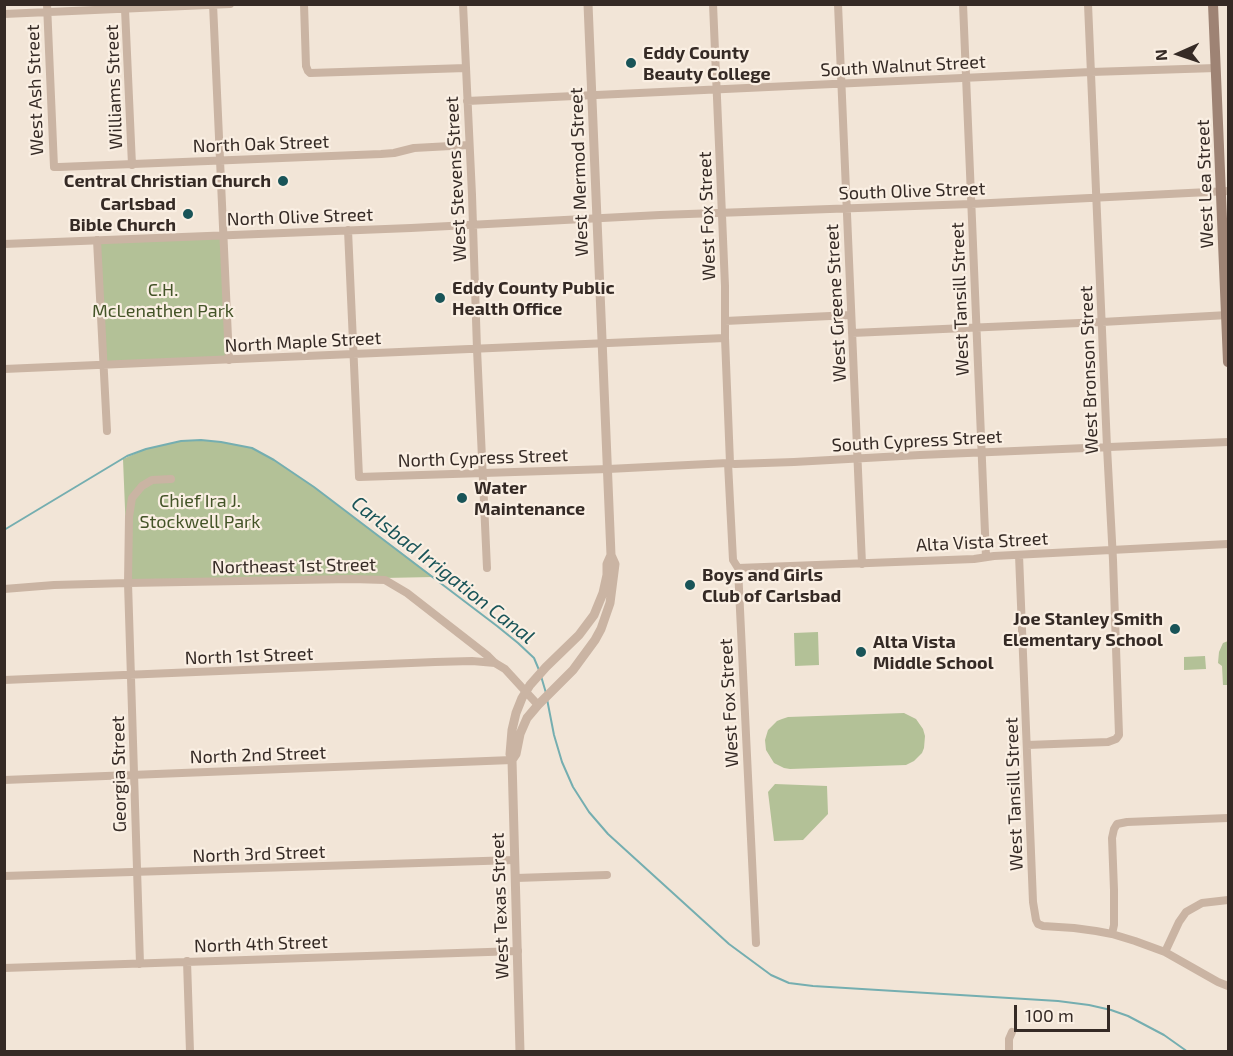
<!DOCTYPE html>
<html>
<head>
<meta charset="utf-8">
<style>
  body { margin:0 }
  #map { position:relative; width:1233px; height:1056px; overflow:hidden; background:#f2e5d7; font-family:"Exo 2",sans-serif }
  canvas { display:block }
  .frame { position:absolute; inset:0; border:6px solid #352a25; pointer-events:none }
  .north { position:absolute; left:1149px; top:24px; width:60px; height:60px; -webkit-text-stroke:4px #faefe3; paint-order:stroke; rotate:267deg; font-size:16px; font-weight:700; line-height:24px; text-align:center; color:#352a25 }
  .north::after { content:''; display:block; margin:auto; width:21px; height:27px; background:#352a25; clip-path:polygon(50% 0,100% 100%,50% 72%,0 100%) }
  .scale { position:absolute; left:1014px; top:1005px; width:96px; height:27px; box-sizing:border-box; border:3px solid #352a25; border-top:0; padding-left:8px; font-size:18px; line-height:21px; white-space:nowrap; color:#352a25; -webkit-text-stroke:4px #faefe3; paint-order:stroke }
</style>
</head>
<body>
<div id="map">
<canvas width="1233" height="1056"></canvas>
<div class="frame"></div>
<div class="north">N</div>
<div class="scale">100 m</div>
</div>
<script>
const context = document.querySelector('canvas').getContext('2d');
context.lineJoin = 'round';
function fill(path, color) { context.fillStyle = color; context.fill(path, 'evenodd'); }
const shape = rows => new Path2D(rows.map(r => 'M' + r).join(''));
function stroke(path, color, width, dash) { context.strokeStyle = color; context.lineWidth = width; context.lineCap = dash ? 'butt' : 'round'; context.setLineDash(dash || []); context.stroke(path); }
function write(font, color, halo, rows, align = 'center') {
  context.font = font + ' "Exo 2",sans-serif'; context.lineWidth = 4.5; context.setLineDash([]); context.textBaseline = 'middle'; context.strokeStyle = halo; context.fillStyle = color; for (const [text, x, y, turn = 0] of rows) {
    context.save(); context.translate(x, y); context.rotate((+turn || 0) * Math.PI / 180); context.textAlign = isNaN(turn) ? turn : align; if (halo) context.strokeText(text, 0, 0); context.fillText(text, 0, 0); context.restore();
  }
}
fill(shape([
  [223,235,229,360,104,365,97,240],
  [201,440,221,442,252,448,274,460,314,487,434,577,128,583,123,459,146,449,181,441],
  [818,632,819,665,795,666,794,633],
  [1228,641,1228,685,1223,685,1222,666,1218,663,1219,652,1223,643],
  [1205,656,1206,669,1184,670,1184,657],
  [904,713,916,719,923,729,925,736,924,748,922,753,914,761,906,765,790,769,784,768,774,763,766,750,765,740,768,730,777,721,782,719,788,717],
  [775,784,827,786,828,814,803,840,774,841,768,792]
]), '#b3c197');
stroke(shape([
  [4,530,127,456,146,449,181,441,201,440,221,442,252,448,274,460,314,487,497,626,518,643,534,658,539,670],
  [541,676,546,693],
  [547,699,554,735,562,762,573,787,589,812,608,834,729,944,771,975,789,983,813,986,1058,1001,1089,1005,1111,1010,1128,1016,1164,1035,1188,1052]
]), '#75aeb0', 2);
stroke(shape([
  [47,4,54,167,59,167,381,154,394,153,414,148,469,145],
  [213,4,229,360],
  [304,4,306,66,308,71,310,73,466,68],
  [463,4,472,195,477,349,487,568],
  [713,4,725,286,725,338,730,463],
  [838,4,862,564],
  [963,4,986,557],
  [125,9,132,165],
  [4,14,230,4],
  [467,101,1091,72,1216,68],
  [348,230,359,477,608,469,728,463,735,464,794,462,920,455,1228,442],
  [97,240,107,431],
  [4,244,411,228,660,215,971,204,1228,191],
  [725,321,851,315],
  [852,333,1102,322,1228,315],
  [4,369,725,338],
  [728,463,733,560,738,568,756,943],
  [1019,555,1033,902,1036,920,1038,924,1043,926,1074,928,1096,931,1112,934,1135,941,1165,952,1218,982,1228,986],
  [738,568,974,559,994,556,1228,544],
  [4,589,54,585,128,583,352,579,385,580,407,593,488,656,495,663,505,669,538,705],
  [4,680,435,662,472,661,495,663],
  [1027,745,1108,742,1116,739,1119,735,1113,560,1107,447,1088,4],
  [4,780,512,760],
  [4,876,515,860],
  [516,878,607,875],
  [1112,934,1114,925,1114,890,1112,838,1114,829,1117,824,1127,822,1228,818],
  [1165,952,1179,922,1186,912,1202,903,1228,900],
  [187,961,190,1052],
  [140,964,128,583,129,517,132,498,142,486,152,480,171,479],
  [4,968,518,951],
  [1009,1052,1009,1039,1012,1032]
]), '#cab4a3', 8);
stroke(shape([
  [512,760,516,754,520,734,527,718,538,705,573,670,595,640,601,629,610,603,614,572,615,564,611,555,588,4],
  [520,1052,512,760,510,754,512,730,516,713,522,698,530,685,546,667,579,635,594,615,603,593,607,575,607,564,611,555]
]), '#cab4a3', 9);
stroke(shape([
  [1213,4,1228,362]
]), '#9e8374', 10);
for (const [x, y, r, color] of [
  [631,63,6,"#195458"],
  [283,181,6,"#195458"],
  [188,214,6,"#195458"],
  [440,298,6,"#195458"],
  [462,498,6,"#195458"],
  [690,585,6,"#195458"],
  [1175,629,6,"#195458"],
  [861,652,6,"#195458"]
]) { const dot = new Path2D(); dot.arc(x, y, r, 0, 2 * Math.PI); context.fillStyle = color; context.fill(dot); stroke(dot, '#faefe3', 2); }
write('bold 18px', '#352a25', '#faefe3', [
  ["Eddy County",643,53],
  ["Beauty College",643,74],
  ["Central Christian Church",271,181,"right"],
  ["Carlsbad",176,204,"right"],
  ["Bible Church",176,225,"right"],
  ["Eddy County Public",452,288],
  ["Health Office",452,309],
  ["Water",474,488],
  ["Maintenance",474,509],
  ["Boys and Girls",702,575],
  ["Club of Carlsbad",702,596],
  ["Joe Stanley Smith",1163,619,"right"],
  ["Elementary School",1163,640,"right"],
  ["Alta Vista",873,642],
  ["Middle School",873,663]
], 'left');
write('18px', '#352a25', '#faefe3', [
  ["South Walnut Street",903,66,-3],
  ["Williams Street",114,87,-92],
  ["West Ash Street",35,90,-92],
  ["North Oak Street",261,144,-2],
  ["West Mermod Street",579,172,-92],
  ["West Stevens Street",456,179,-93],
  ["West Lea Street",1205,184,-92],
  ["South Olive Street",912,191,-2],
  ["West Fox Street",707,216,-92],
  ["North Olive Street",300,217,-2],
  ["West Tansill Street",960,299,-92],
  ["West Greene Street",836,303,-93],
  ["North Maple Street",303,342,-3],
  ["West Bronson Street",1089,370,-92],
  ["South Cypress Street",917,441,-3],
  ["North Cypress Street",483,458,-2],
  ["Alta Vista Street",982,542,-3],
  ["Northeast 1st Street",294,566,-1],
  ["North 1st Street",249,656,-2],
  ["West Fox Street",729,703,-93],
  ["North 2nd Street",258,755,-2],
  ["Georgia Street",119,774,-91],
  ["West Tansill Street",1014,794,-92],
  ["North 3rd Street",259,854,-2],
  ["West Texas Street",500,906,-92],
  ["North 4th Street",261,944,-2]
]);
write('18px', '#445428', '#faefe3', [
  ["C.H.",163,290],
  ["McLenathen Park",163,311],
  ["Chief Ira J.",200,501],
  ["Stockwell Park",200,522]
]);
write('italic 20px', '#195458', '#faefe3', [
  ["Carlsbad Irrigation Canal",443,570,38]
]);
</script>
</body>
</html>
